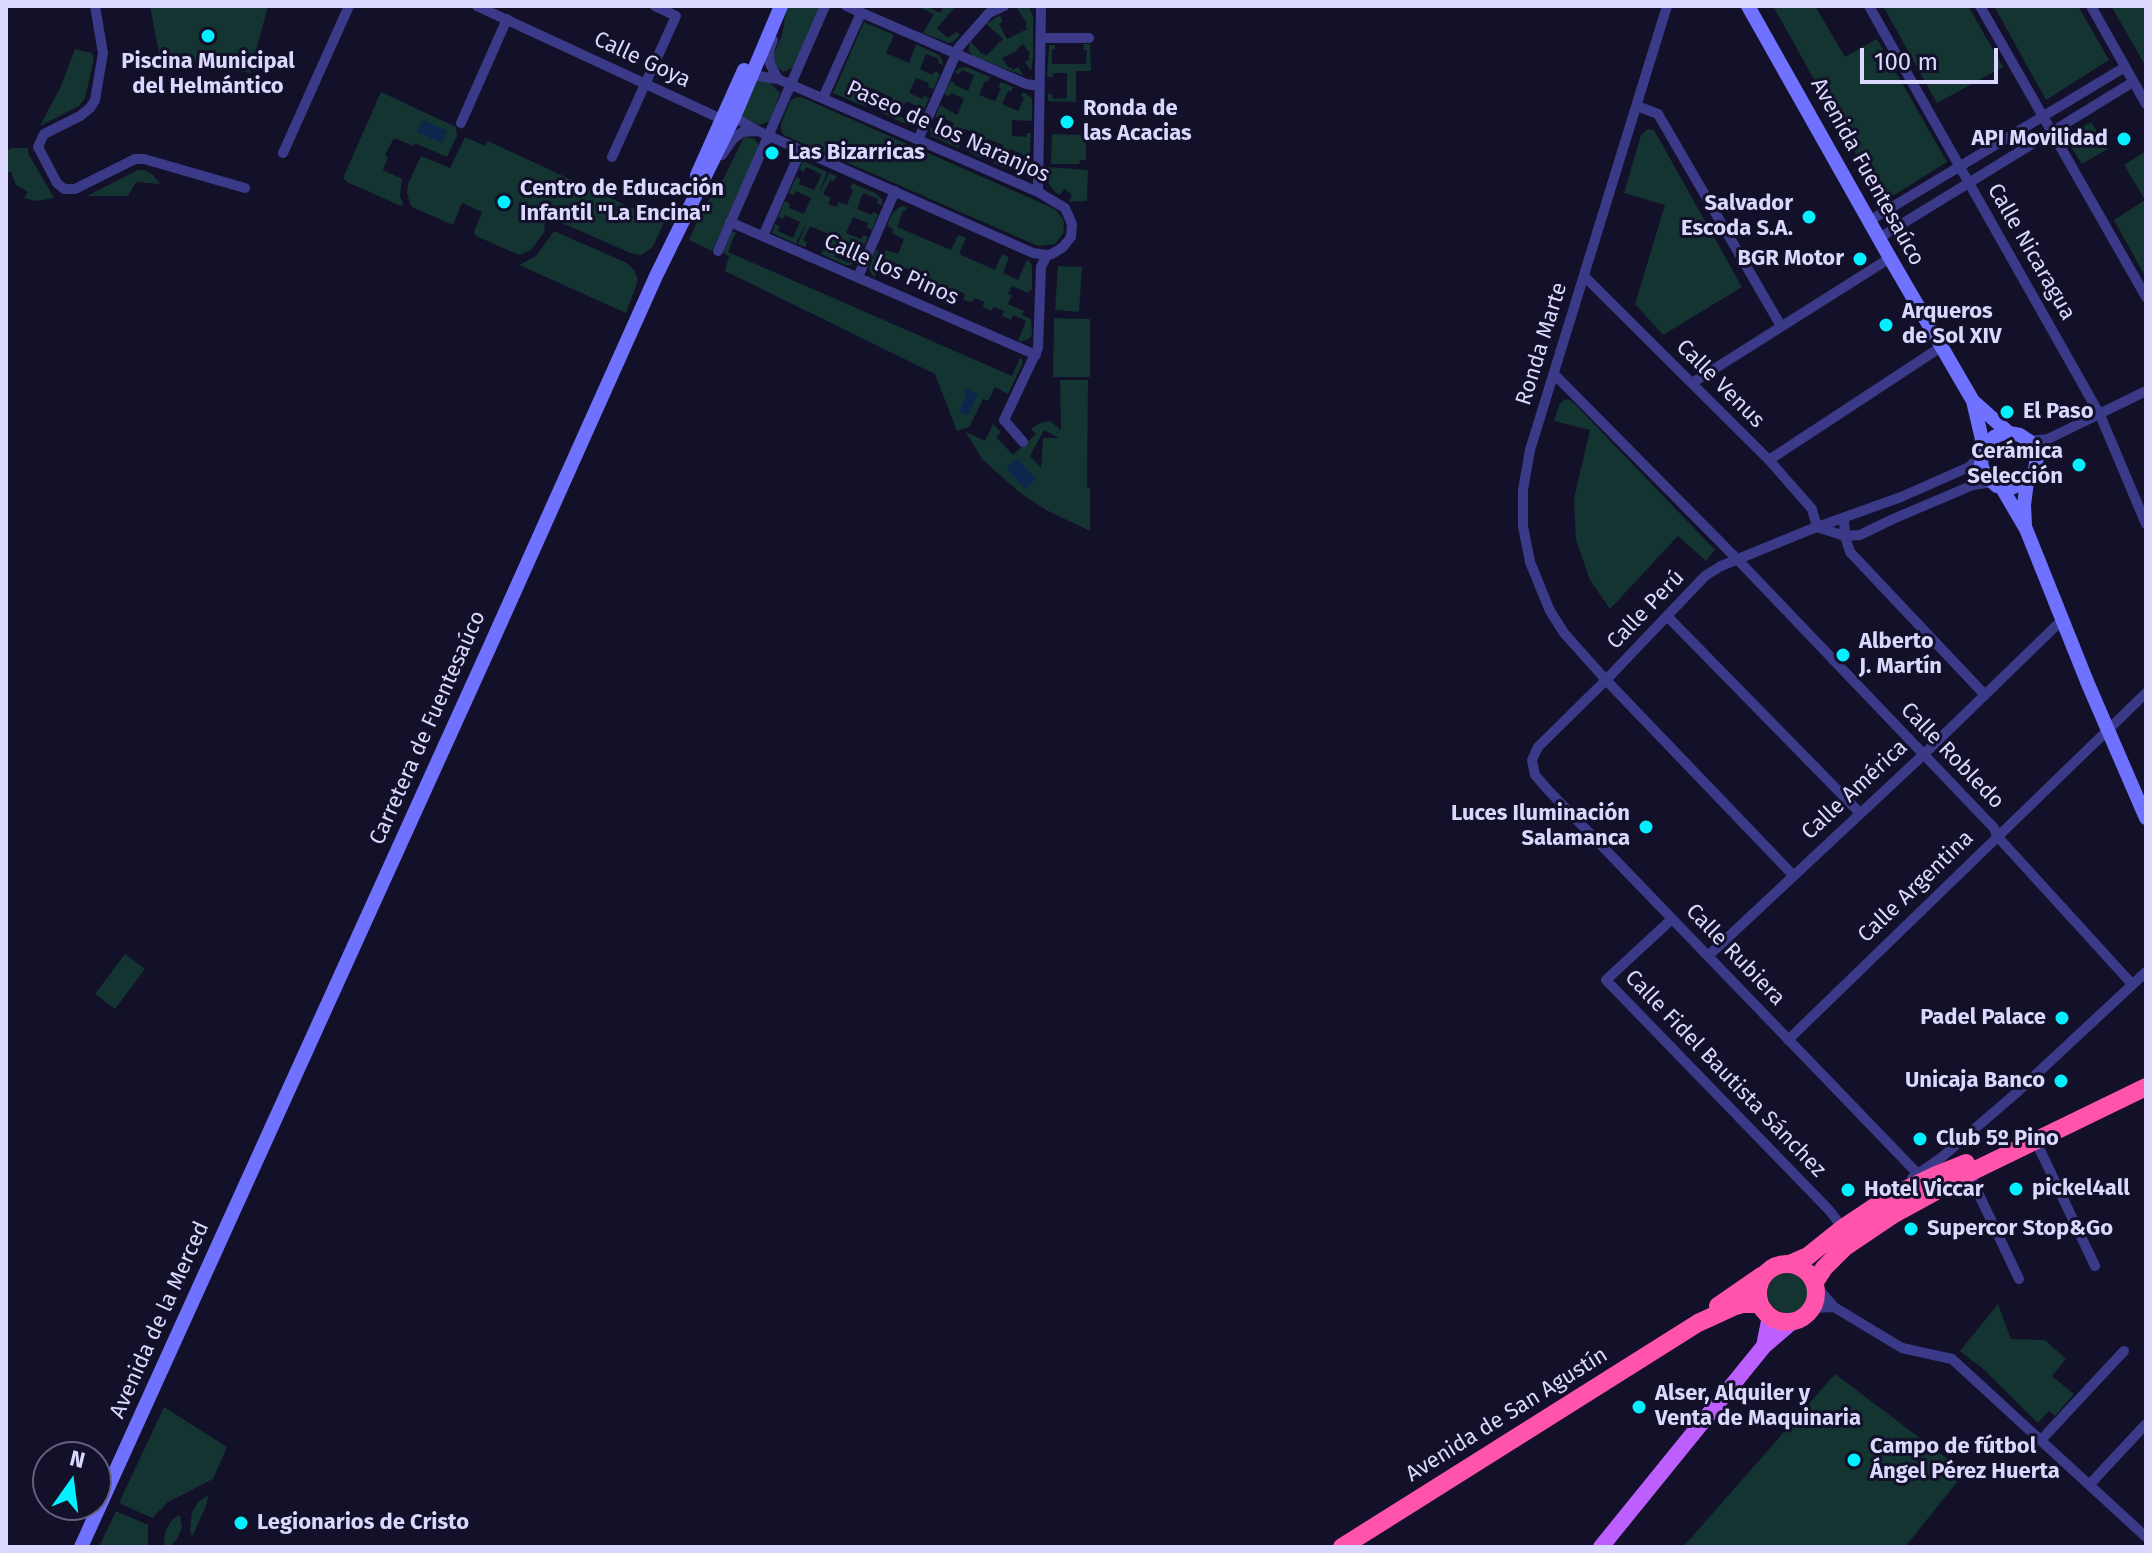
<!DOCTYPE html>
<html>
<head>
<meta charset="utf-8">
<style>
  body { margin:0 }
  #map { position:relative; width:2152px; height:1553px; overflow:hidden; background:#131029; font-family:"Fira Sans",sans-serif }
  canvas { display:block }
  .frame { position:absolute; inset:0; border:8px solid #dbd8ff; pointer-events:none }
  .north { position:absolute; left:32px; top:1441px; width:80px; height:80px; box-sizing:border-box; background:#131029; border:2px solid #63607f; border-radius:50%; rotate:14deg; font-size:22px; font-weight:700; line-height:32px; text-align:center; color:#dbd8ff }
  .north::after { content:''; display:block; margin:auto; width:28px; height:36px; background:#04efff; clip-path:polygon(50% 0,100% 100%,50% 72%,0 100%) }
  .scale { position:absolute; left:1860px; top:48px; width:138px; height:36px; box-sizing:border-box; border:4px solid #dbd8ff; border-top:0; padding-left:10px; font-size:24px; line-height:28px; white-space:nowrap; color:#dbd8ff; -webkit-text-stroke:6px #131029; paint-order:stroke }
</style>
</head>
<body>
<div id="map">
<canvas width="2152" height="1553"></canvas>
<div class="frame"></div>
<div class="north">N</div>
<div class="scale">100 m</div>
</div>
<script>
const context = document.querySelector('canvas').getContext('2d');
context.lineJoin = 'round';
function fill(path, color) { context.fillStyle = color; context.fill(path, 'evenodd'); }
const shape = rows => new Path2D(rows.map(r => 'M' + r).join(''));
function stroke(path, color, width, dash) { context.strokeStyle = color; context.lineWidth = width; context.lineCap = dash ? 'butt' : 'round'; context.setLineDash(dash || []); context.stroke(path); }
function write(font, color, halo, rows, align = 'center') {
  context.font = font + ' "Fira Sans",sans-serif'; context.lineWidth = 6; context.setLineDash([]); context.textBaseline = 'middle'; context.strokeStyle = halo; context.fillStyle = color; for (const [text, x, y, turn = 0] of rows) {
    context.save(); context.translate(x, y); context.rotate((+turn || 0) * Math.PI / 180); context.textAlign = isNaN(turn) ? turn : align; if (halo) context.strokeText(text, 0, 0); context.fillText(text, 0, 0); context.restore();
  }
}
fill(shape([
  [150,6,268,6,250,73,159,53],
  [787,6,820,6,794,67,783,72,775,65,774,53,782,35],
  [916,6,926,6,940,13,944,6,956,6,937,28,948,38,956,32,960,35,953,42,949,43,923,33,934,14],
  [1773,6,1815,6,1845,57,1877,39,1947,162,1883,202],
  [1883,6,1968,6,2003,67,1937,103],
  [1994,6,2078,6,2109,60,2046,100],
  [2111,6,2146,6,2145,65],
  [1025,7,1030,9,1033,16,1033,58,1031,71,1025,62,1030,59,1028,56,1030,54,1023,44,1017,49,1018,50,1002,58,1009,68,1011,67,1013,70,1018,67,1024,76,973,56,969,51,970,41,982,54,984,53,986,56,1003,39,986,24,1000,15,1003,22,999,24,1007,39,1027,29,1025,26,1027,24,1017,8],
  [864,22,894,35,886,53,909,63,916,44,939,55,942,59,943,65,938,63,939,59,926,54,920,69,932,75,935,71,940,74,934,89,928,87,929,83,916,78,909,93,922,99,924,95,929,98,923,112,918,110,919,107,906,101,899,116,912,123,914,119,918,121,914,125,906,124,884,114,885,110,888,111,893,98,871,88,865,100,868,103,866,107,833,93],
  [1083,44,1090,44,1091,71,1076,71,1076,102,1048,101,1048,94,1052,94,1053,99,1067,98,1067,73,1053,73,1053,77,1047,77,1049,45,1055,45,1055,49,1052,50,1052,64,1086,64,1087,50,1084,50],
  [75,49,92,53,94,59,85,98,79,106,40,126,61,86],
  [966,67,990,77,988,82,985,81,979,95,995,101,1001,88,998,87,1001,82,1013,87,1011,92,1008,91,1002,104,1018,111,1024,98,1021,96,1023,92,1032,98,1032,121,1012,120,1012,136,1026,137,1027,133,1031,133,1029,169,1024,175,1016,173,1018,168,1021,169,1026,156,1011,149,1005,162,1007,164,1005,168,993,163,995,158,997,159,1003,145,987,139,981,152,984,154,981,158,969,152,971,148,974,149,980,135,964,129,958,142,960,143,958,148,931,136,930,127,935,130,934,133,947,138,954,123,941,117,940,119,935,117,940,105,957,115,964,99,951,93,949,97,944,94,950,81,955,83,955,85,968,91,974,75,962,70,959,74,954,72,959,68],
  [756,79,770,83,780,93,770,121,759,125,741,116],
  [381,92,456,127,457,136,447,157,415,143,413,146,394,138,385,155,388,158,383,170,402,179,400,196,403,204,401,206,347,182,343,178],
  [796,97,801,97,1055,209,1061,216,1064,222,1063,234,1055,244,1038,246,784,135,781,131,781,124,790,101],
  [2091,122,2108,149,2082,164,2065,137],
  [1648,129,1654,130,1742,287,1663,335,1635,304,1665,205,1624,193,1641,135],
  [1052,134,1086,135,1086,160,1080,160,1079,164,1051,164],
  [465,137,485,146,488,141,664,223,652,248,641,255,633,254,548,217,544,227,545,231,531,250,519,255,476,236,474,232,482,212,462,203,453,225,414,208,410,204,407,193,408,184,421,156,450,168],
  [744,137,755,139,758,144,758,149,712,251,689,240,701,212,726,174],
  [12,148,28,148,29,155,54,198,36,201,24,198,28,192,16,185,11,172,6,173,6,151],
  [2146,151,2146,278,2114,220,2145,200,2124,165],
  [803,161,827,172,819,194,829,173,837,176,834,181,830,180,823,194,831,198,828,204,836,207,839,202,847,205,853,190,850,188,852,183,875,193,882,199,882,206,877,203,878,199,863,193,857,209,871,215,873,212,878,214,872,230,867,227,868,223,853,217,846,233,861,239,863,235,868,237,861,252,856,251,857,247,842,241,835,257,850,263,853,259,857,260,851,265,845,265,821,254,823,250,827,251,833,236,810,226,803,240,807,243,805,247,798,244,808,219,796,244,772,233,775,224,780,226,778,231,793,238,800,222,785,215,783,219,778,217,783,205,785,201,790,204,789,208,804,214,811,198,796,191,794,195,789,193,796,177,801,179,799,184,814,190,818,182,821,174,806,167,804,172,799,169],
  [1046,167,1088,170,1087,201,1069,202,1072,195,1064,189,1060,195,1054,191,1047,180],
  [138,170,144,170,152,174,160,184,136,182,128,196,87,196],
  [901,206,907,207,905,211,903,211,897,227,951,250,958,235,966,238,959,254,995,270,1002,254,1009,257,1003,273,1018,280,1027,260,1030,262,1032,265,1032,290,1030,290,1028,293,1012,286,1008,294,1012,295,1008,304,1024,311,1022,315,1031,319,1032,334,1030,338,1021,342,1018,341,1026,321,1013,315,1011,320,1007,318,1002,316,1004,311,994,307,991,311,983,307,984,302,974,298,972,302,967,301,963,299,965,294,952,288,948,298,934,291,937,282,925,277,922,281,914,277,915,272,905,268,903,272,894,268,896,263,883,258,874,278,869,268,876,250,883,254,886,250,898,254,904,239,892,233,893,229,887,226,893,212],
  [554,231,627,263,634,270,638,280,626,313,519,265,536,256],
  [732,232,736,232,728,252,1012,376,1020,358,1023,360,1022,365,1008,394,995,387,988,401,983,399,969,427,957,431,935,374,725,271,729,256,723,253],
  [1058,266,1082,267,1079,312,1055,310],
  [1054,318,1090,319,1090,377,1053,377],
  [1060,380,1088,380,1087,487,1090,488,1090,531,1046,510,1019,492,982,459,966,432,985,441,993,424,1001,432,996,437,1013,455,1036,434,1031,429,1040,423,1050,421,1061,430],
  [1044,430,1059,438,1043,438,1041,468,1030,456],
  [1568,399,1575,404,1715,550,1706,561,1678,536,1610,609,1590,580,1576,540,1574,498,1590,430,1554,421,1559,405,1562,401],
  [125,954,145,969,115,1009,95,994],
  '1767 1292a21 21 0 1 1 42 0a21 21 0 1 1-42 0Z',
  [1998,1304,2011,1339,2045,1340,2066,1359,2052,1376,2074,1394,2055,1416,2049,1411,2038,1423,1983,1369,1960,1351],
  [1835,1374,1965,1472,1905,1547,1683,1547],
  [164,1407,227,1447,213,1479,168,1502,152,1518,119,1503],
  [209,1495,205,1508,192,1537,190,1531,192,1512,199,1501],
  [116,1511,148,1525,148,1547,99,1547],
  [180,1515,182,1527,177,1539,171,1546,165,1547,164,1540,166,1529,173,1519]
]), '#133431');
fill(shape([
  [423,120,447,131,442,143,417,132],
  [966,388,978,394,968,415,959,411,967,395,964,393],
  [1017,458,1036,479,1025,489,1006,468]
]), '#0c264d');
stroke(shape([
  [95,6,103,53,95,100,90,108,80,116,44,134,38,147,57,183,64,189,75,189,135,159,144,159,245,188],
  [477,6,717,117,734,117,758,131,1033,253,1047,255,1052,254,1063,247,1071,237,1072,224,1065,208,1038,192,778,79,752,75,746,76],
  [846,6,1026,84,1040,86],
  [1667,6,1530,450,1523,490,1523,526,1530,562,1550,611,1564,633,1606,680,1793,875],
  [1869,6,2100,415,2146,524],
  [1980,6,2146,297],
  [2091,6,2146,104],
  [1041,38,1089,38],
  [773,40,769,51,770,64,778,79],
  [823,98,861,13],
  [1637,106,1658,114,1781,326],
  [461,123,507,19],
  [918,140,959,47,989,13,1004,6],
  [283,153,349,6],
  [722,155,733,139,742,132,758,131],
  [612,157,676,16,655,6],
  [1038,192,1041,6],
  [1869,221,2125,67],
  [730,222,1036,355],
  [763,236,801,150],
  [1879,238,2133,82],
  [718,251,825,6],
  [1584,276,1769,460,1812,509,1817,527],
  [858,277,895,191],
  [1554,374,1738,560,1994,828,1997,836,2132,984],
  [1692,383,1890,258],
  [2029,441,2048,439,2146,391],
  [1023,442,1004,420,1038,348,1041,267,1047,255],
  [1769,460,1941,347],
  [1844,518,1845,536,1850,552,1985,695],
  [1817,527,1845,536,1860,535,1893,519,1973,485,1992,482],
  [1667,616,1860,813],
  [1672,919,1606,980,1829,1210,1843,1228],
  [1708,956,1923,755,2063,619],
  [1788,1040,2146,693],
  [2040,1150,2095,1266],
  [1917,1173,1548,790,1535,775,1532,760,1538,747,1606,680,1705,576,1721,566,1809,530,1901,497,1969,467,1982,454],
  [1912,1178,1942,1157,2015,1094,2146,972],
  [1971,1178,2019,1279],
  [1834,1307,1902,1348,1952,1359,2146,1537],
  [1813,1308,1834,1307,1817,1287],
  [2041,1440,2124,1351],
  [2090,1484,2146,1424]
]), '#3a3a89', 10);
stroke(shape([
  [1748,6,1890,258,1973,401,1984,448,1981,464,1985,475,1997,486,2011,488,2027,482,2035,470,2037,456,2034,448,2029,441,2020,435,2009,433,2001,434,1994,437,1984,448],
  [697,175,744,70],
  [1973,401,2009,433],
  [2002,488,2026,529,2088,684,2146,818],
  [2025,525,2024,505,2027,482],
  [81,1547,491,644,656,276,734,117,781,6]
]), '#6f71ff', 14);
stroke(shape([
  [1764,1346,1770,1316],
  [1601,1547,1764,1346,1792,1322]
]), '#bd5fff', 16);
stroke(shape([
  [1792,1263,1808,1256,1843,1228,1888,1198,1936,1175,1966,1163],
  '1758 1293a29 29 0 1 1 58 0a29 29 0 1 1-58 0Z',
  [1815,1282,1824,1268,1845,1247,1894,1214,1969,1173,2146,1087],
  [1718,1306,1763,1275],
  [1342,1547,1698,1323,1733,1307,1743,1304,1760,1304]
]), '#ff53ac', 18);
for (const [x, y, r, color] of [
  [208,36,8,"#04efff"],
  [1067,122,8,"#04efff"],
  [2124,139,8,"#04efff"],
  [772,153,8,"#04efff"],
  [504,202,8,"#04efff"],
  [1809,217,8,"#04efff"],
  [1860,259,8,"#04efff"],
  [1886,325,8,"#04efff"],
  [2007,412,8,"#04efff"],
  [2079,465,8,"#04efff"],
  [1843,655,8,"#04efff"],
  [1646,827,8,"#04efff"],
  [2062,1018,8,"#04efff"],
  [2061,1081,8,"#04efff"],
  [1920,1139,8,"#04efff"],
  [2016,1189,8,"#04efff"],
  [1848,1190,8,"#04efff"],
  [1911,1229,8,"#04efff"],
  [1639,1407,8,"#04efff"],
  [1854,1460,8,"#04efff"],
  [241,1523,8,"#04efff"]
]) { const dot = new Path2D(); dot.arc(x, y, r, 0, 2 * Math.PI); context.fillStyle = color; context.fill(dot); stroke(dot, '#131029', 3); }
write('22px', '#dbd8ff', '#131029', [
  ["Calle Goya",642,60,25],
  ["Paseo de los Naranjos",948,132,24],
  ["Avenida Fuentesaúco",1867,172,61],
  ["Calle Nicaragua",2031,252,60],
  ["Calle los Pinos",891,270,24],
  ["Ronda Marte",1542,344,-73],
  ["Calle Venus",1720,384,45],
  ["Calle Perú",1646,610,-46],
  ["Carretera de Fuentesaúco",428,728,-66],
  ["Calle Robledo",1952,756,46],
  ["Calle América",1855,790,-43],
  ["Calle Argentina",1916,887,-44],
  ["Calle Rubiera",1735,955,46],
  ["Calle Fidel Bautista Sánchez",1725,1074,46],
  ["Avenida de la Merced",160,1320,-66],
  ["Avenida de San Agustín",1507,1415,-32]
]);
write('bold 22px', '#dbd8ff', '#131029', [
  ["Piscina Municipal",208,62,"center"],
  ["del Helmántico",208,87,"center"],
  ["Ronda de",1083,109],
  ["las Acacias",1083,134],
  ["API Movilidad",2108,139,"right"],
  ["Las Bizarricas",788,153],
  ["Centro de Educación",520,189],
  ["Infantil \"La Encina\"",520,214],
  ["Salvador",1793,204,"right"],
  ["Escoda S.A.",1793,229,"right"],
  ["BGR Motor",1844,259,"right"],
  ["Arqueros",1902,312],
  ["de Sol XIV",1902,337],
  ["El Paso",2023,412],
  ["Cerámica",2063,452,"right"],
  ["Selección",2063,477,"right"],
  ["Alberto",1859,642],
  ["J. Martín",1859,667],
  ["Luces Iluminación",1630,814,"right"],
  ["Salamanca",1630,839,"right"],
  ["Padel Palace",2046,1018,"right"],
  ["Unicaja Banco",2045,1081,"right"],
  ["Club 5º Pino",1936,1139],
  ["pickel4all",2032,1189],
  ["Hotel Viccar",1864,1190],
  ["Supercor Stop&Go",1927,1229],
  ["Alser, Alquiler y",1655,1394],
  ["Venta de Maquinaria",1655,1419],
  ["Campo de fútbol",1870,1447],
  ["Ángel Pérez Huerta",1870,1472],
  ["Legionarios de Cristo",257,1523]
], 'left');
</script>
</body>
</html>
